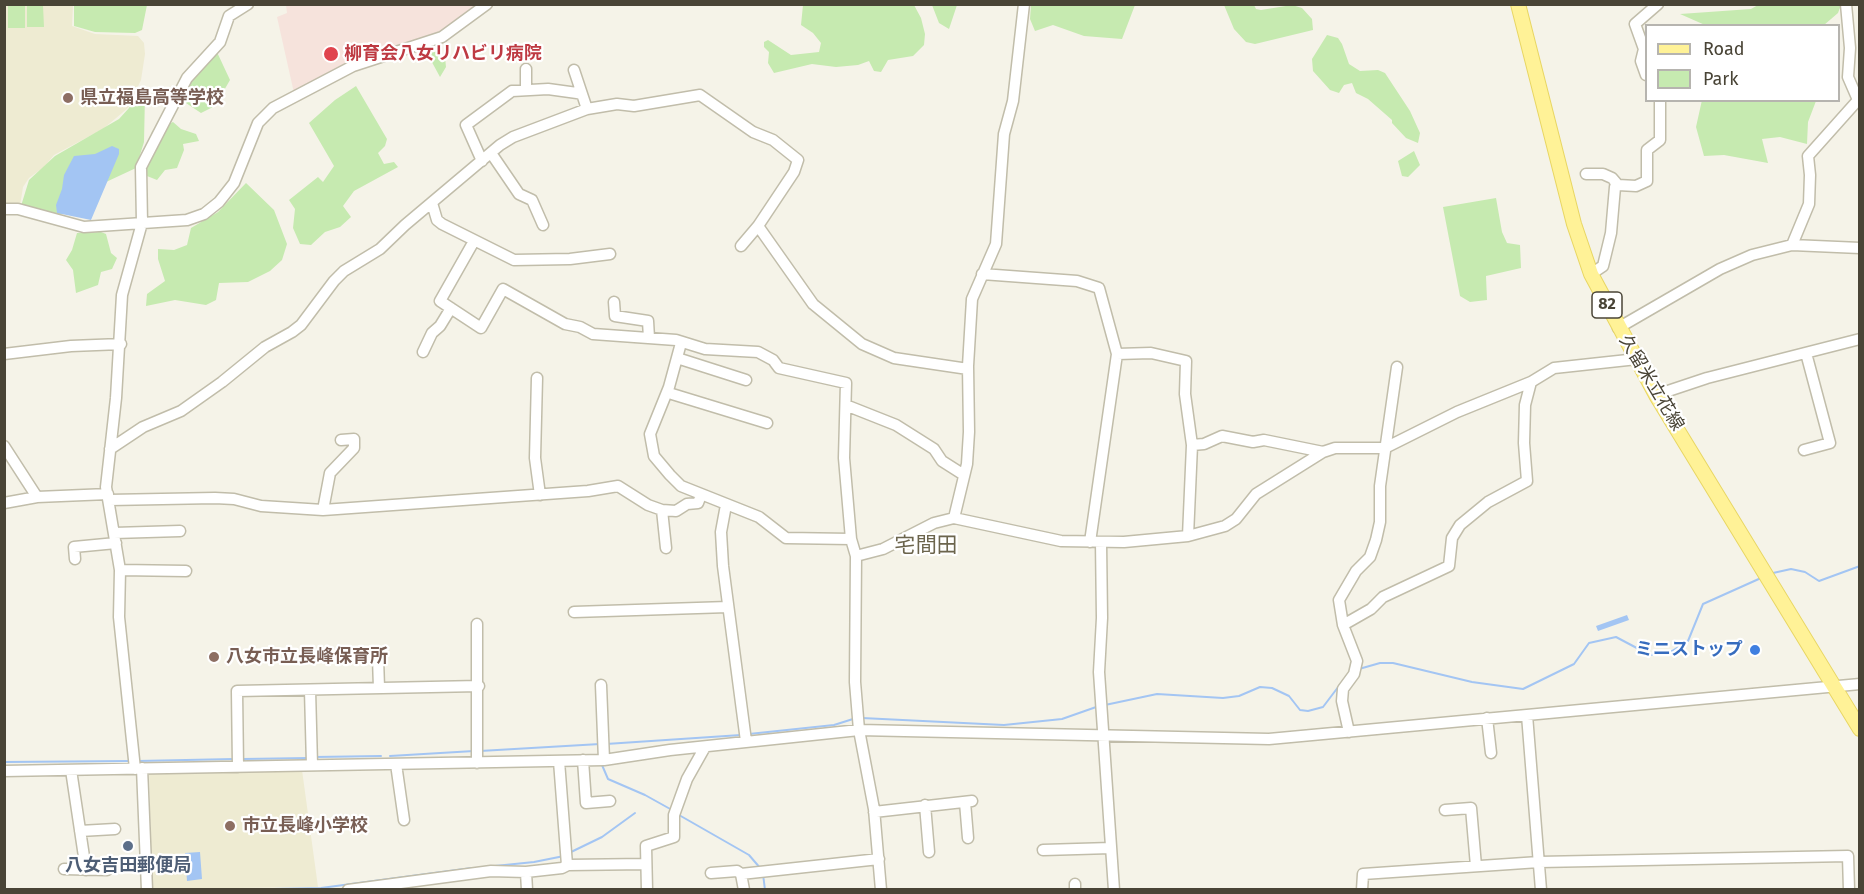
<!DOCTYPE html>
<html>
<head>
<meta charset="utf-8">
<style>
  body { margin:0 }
  #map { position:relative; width:1864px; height:894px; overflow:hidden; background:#f5f3e8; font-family:"Fira Sans",sans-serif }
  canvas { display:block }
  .frame { position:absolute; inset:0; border:6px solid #494436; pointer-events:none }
  .legend { position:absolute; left:1645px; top:24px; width:195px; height:78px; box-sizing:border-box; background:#fff; border:2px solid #b6b4af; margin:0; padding:8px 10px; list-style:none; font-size:18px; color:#494436 }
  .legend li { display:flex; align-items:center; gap:12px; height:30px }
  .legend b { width:30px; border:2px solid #b6b4af }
</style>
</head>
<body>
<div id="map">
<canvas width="1864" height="894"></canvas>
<div class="frame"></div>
<ul class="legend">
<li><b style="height:8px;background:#fff297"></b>Road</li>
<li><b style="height:16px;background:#c6eab0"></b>Park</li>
</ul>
</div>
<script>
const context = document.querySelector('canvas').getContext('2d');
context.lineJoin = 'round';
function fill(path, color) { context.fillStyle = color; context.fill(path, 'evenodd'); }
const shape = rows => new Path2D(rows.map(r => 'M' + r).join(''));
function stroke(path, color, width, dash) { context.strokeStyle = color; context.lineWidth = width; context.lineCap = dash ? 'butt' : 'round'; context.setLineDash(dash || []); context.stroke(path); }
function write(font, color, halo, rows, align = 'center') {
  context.font = font + ' "Fira Sans","Noto Sans JP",sans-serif'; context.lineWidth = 4.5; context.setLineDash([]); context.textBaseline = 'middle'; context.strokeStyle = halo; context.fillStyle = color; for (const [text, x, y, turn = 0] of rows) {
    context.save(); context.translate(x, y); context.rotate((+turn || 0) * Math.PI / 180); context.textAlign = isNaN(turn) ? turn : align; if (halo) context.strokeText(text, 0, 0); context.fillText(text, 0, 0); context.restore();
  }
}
fill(shape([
  [5,5,73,5,72,26,95,34,138,36,144,43,145,54,141,80,128,108,103,129,54,155,44,167,29,178,23,187,20,206,5,205],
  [302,770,318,887,152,889,149,772]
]), '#eeebd2');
fill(shape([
  [286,5,481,5,445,31,294,93,277,17,287,13]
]), '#f6e3dc');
fill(shape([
  [8,5,25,5,25,28,8,28],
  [27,5,43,5,44,27,27,27],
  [74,5,74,4,147,5,142,30,135,33,95,32,74,26],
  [803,5,914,5,921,18,925,34,924,45,913,56,888,60,881,72,874,71,869,61,858,65,836,67,812,64,774,73,768,63,769,52,764,47,764,42,768,40,791,55,819,52,821,43,813,33,801,25],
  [932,5,957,5,949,29,939,23],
  [1031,5,1031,4,1135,5,1122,39,1084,36,1053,25,1035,31,1030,19],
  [1224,5,1254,5,1256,9,1261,10,1292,5,1302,8,1312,19,1313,30,1255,44,1246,42,1234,29],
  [1758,5,1841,5,1838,13,1824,25,1705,25,1680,14,1751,9],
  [1327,35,1338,38,1342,44,1349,64,1360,71,1378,70,1385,73,1410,111,1420,133,1418,143,1406,138,1392,123,1392,120,1368,99,1356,93,1352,83,1344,85,1339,93,1330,90,1313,71,1312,59],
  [216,50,230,80,215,106,201,113,183,101,183,96,190,80],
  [433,50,445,57,446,67,440,77,427,53],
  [356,86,387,139,385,146,378,153,384,164,394,162,398,167,354,191,343,206,351,217,340,227,325,232,311,245,300,244,293,228,295,209,289,200,318,177,323,182,334,166,309,123,335,100],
  [140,92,145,95,144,142,136,168,106,182,62,214,52,215,21,206,29,180,55,156,119,119,129,108,136,93],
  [1702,100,1816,100,1816,101,1808,122,1807,144,1780,137,1762,139,1768,163,1724,155,1704,156,1696,127],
  [173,122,181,129,196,134,199,141,183,144,184,150,177,168,165,170,157,180,147,176,145,169,152,131],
  [1414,151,1420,165,1408,177,1402,176,1398,161],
  [246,183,274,210,287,244,282,260,270,271,248,282,219,283,216,300,206,305,175,300,146,306,147,294,165,281,158,259,158,249,174,250,187,245,191,228,218,212],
  [1496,198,1502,232,1507,243,1520,245,1521,268,1486,276,1487,300,1470,302,1460,296,1443,207],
  [101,232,106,234,111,253,117,258,112,269,101,272,98,285,76,293,73,270,66,260,72,250,77,233]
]), '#c6eab0');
fill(shape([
  [112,146,119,149,119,154,91,220,57,213,56,205,62,189,64,175,74,156,95,154],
  [1627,615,1629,620,1598,631,1596,626],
  [200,852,202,879,187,881,185,853]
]), '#a3c5f3');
stroke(shape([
  [1773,573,1791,569,1805,572,1819,581,1860,566],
  [1359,669,1380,663,1393,663,1472,682,1523,689,1574,664,1589,643,1616,637,1650,655,1672,651,1688,641,1703,604,1761,578],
  [1105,705,1157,694,1223,698,1239,696,1260,687,1272,688,1289,696,1300,710,1308,711,1323,707,1348,674],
  [862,718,1004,725,1062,719,1099,706],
  [749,734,834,725,853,719],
  [606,744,741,735],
  [480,751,600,744],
  [390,756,474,751],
  [315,757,381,756],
  [243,759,309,758],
  [138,761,234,759],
  [4,762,132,761],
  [602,765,608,779,645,795,672,810],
  [679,815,749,855,761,869],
  [569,853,602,837,635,813],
  [495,866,534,862,564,856],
  [763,874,765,890],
  [4,889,12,890],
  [226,890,321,888,472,868]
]), '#a3c5f3', 2);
const minor = shape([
  [526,69,526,88],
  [574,70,582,94],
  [1646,75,1641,61,1644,49,1635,24,1658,4],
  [491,153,519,194,532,200,543,225],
  [482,161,466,125,512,91,548,89,577,93,582,94,587,109],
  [1586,174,1603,174,1612,178,1618,185],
  [432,203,437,220,442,224,514,260,570,259,610,254],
  [4,209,18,209,84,227,187,220,204,214,219,202,234,183,258,123,273,108,353,66,442,37,487,4],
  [758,226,813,304,862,344,894,358,968,369],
  [474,241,440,301,481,328,503,289,565,324,580,327,593,334,676,340,705,349,758,352,773,360,779,368,846,383,844,458,851,539,856,556,855,682,859,730,874,809,881,890],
  [1792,245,1809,204,1810,175,1808,156,1858,100,1848,77,1850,48,1846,4],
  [982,274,1077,281,1099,288,1117,354,1090,542],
  [1591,274,1603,266,1611,233,1615,187,1618,185,1636,186,1647,181,1647,150,1660,140,1660,100],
  [614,302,615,316,648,321,649,338],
  [1618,328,1720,269,1752,255,1792,245,1860,248],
  [681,343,669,387,650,434,654,456,670,475,681,486,759,517,786,538,851,539],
  [423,352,432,333,440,326,451,308],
  [4,354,71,346,121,344],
  [1117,354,1151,353,1186,361,1185,394,1192,445,1188,536],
  [677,358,746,380],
  [537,378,535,458,540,495],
  [672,394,767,423],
  [1656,395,1707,378,1860,339],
  [848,406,896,425,934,449,942,461,964,475],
  [1192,445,1204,444,1222,436,1253,442,1264,440,1323,452],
  [4,446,37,497],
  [110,449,143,427,181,411,222,382,265,347,292,332,301,325,334,281,344,271,380,249,405,225,500,145,513,137,587,109,617,104,634,106,700,95,753,132,773,140,798,160,794,172,758,226,741,246],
  [1804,450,1830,443,1806,353],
  [109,500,215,498,234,499,261,506,323,510,588,491,618,486,648,505,662,510,676,511,687,504,698,503,701,495],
  [4,503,37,497,108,494],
  [726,505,721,532,723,566,746,741],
  [323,510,330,473,354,448,354,439,341,440],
  [662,510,666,548],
  [954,518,967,464,969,432,968,366,972,299,996,244,1004,134,1013,101,1024,4],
  [114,533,180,531],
  [1101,542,1102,618,1099,672,1114,890],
  [856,556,883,549,934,523,954,518,1061,541,1124,542,1188,536,1225,526,1236,519,1256,494,1323,452,1335,448,1385,448,1457,412,1531,382,1554,368,1637,359],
  [75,559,74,547,116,543],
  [120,570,186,571],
  [574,612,728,607],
  [477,624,477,763],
  [1343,625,1371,609,1383,597,1449,566,1452,538,1460,525,1488,502,1527,481,1524,443,1525,405,1531,382],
  [378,658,379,688],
  [601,685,604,760],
  [310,690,312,765],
  [1527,715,1541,890],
  [1487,718,1491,753],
  [1349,732,1342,701,1343,689,1354,674,1357,661,1343,625,1339,600,1356,571,1370,557,1376,540,1380,522,1380,486,1397,367],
  [583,760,586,803,610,801],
  [559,761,567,865],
  [396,764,404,820],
  [238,767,237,691,479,686],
  [142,768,147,890],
  [135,769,119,617,120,570,106,487,116,398,122,295,142,223,141,167,187,78,220,42,229,16,248,4],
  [71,770,86,870],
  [4,771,604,760,670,750,859,730,1269,739,1860,684],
  [965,802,968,838],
  [925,805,929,852],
  [1445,810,1471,808,1476,866],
  [874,812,972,801],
  [80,831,115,829],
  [1043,850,1111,848],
  [64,869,107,870],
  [526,872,527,890],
  [711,873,737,871,741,874,744,890],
  [741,874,879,859],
  [1075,884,1075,890],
  [348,890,491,871,526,872,562,868,568,865,646,864],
  [647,890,646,846,674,837,674,815,687,779,705,747],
  [1362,890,1363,874,1539,862,1848,856,1849,890]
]);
const major = shape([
  [1518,4,1574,224,1591,274,1656,395,1860,729]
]);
stroke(minor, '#c1bdaa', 13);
stroke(major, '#e8d663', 16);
stroke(minor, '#fff', 10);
stroke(major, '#fff297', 14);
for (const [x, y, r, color] of [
  [331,54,8,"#e0444e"],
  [68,98,6,"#8d6e63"],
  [1755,650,6,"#3f7fe0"],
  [214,657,6,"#8d6e63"],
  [230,826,6,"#8d6e63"],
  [128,846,6,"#5c6f8a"]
]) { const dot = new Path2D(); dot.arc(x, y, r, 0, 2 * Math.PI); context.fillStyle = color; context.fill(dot); stroke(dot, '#fff', 2); }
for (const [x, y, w] of [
  [1607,305,30]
]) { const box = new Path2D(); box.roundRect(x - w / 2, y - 13, w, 26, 4.5); context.fillStyle = '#fff'; context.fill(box); stroke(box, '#494436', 1.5); }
write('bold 16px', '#494436', null, [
  ["82",1607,305]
]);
write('bold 18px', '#be3a42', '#fff', [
  ["柳育会八女リハビリ病院",344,54]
], 'left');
write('bold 18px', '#785e54', '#fff', [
  ["県立福島高等学校",80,98],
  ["八女市立長峰保育所",226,657],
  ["市立長峰小学校",242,826]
], 'left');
write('18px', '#494436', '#fff', [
  ["久留米立花線",1651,383,59]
]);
write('bold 18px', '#366cbe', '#fff', [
  ["ミニストップ",1743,650]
], 'right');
write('bold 18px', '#4e5e75', '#fff', [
  ["八女吉田郵便局",128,866]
]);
write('21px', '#6c654d', '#fff', [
  ["宅間田",926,546]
]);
</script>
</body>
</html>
